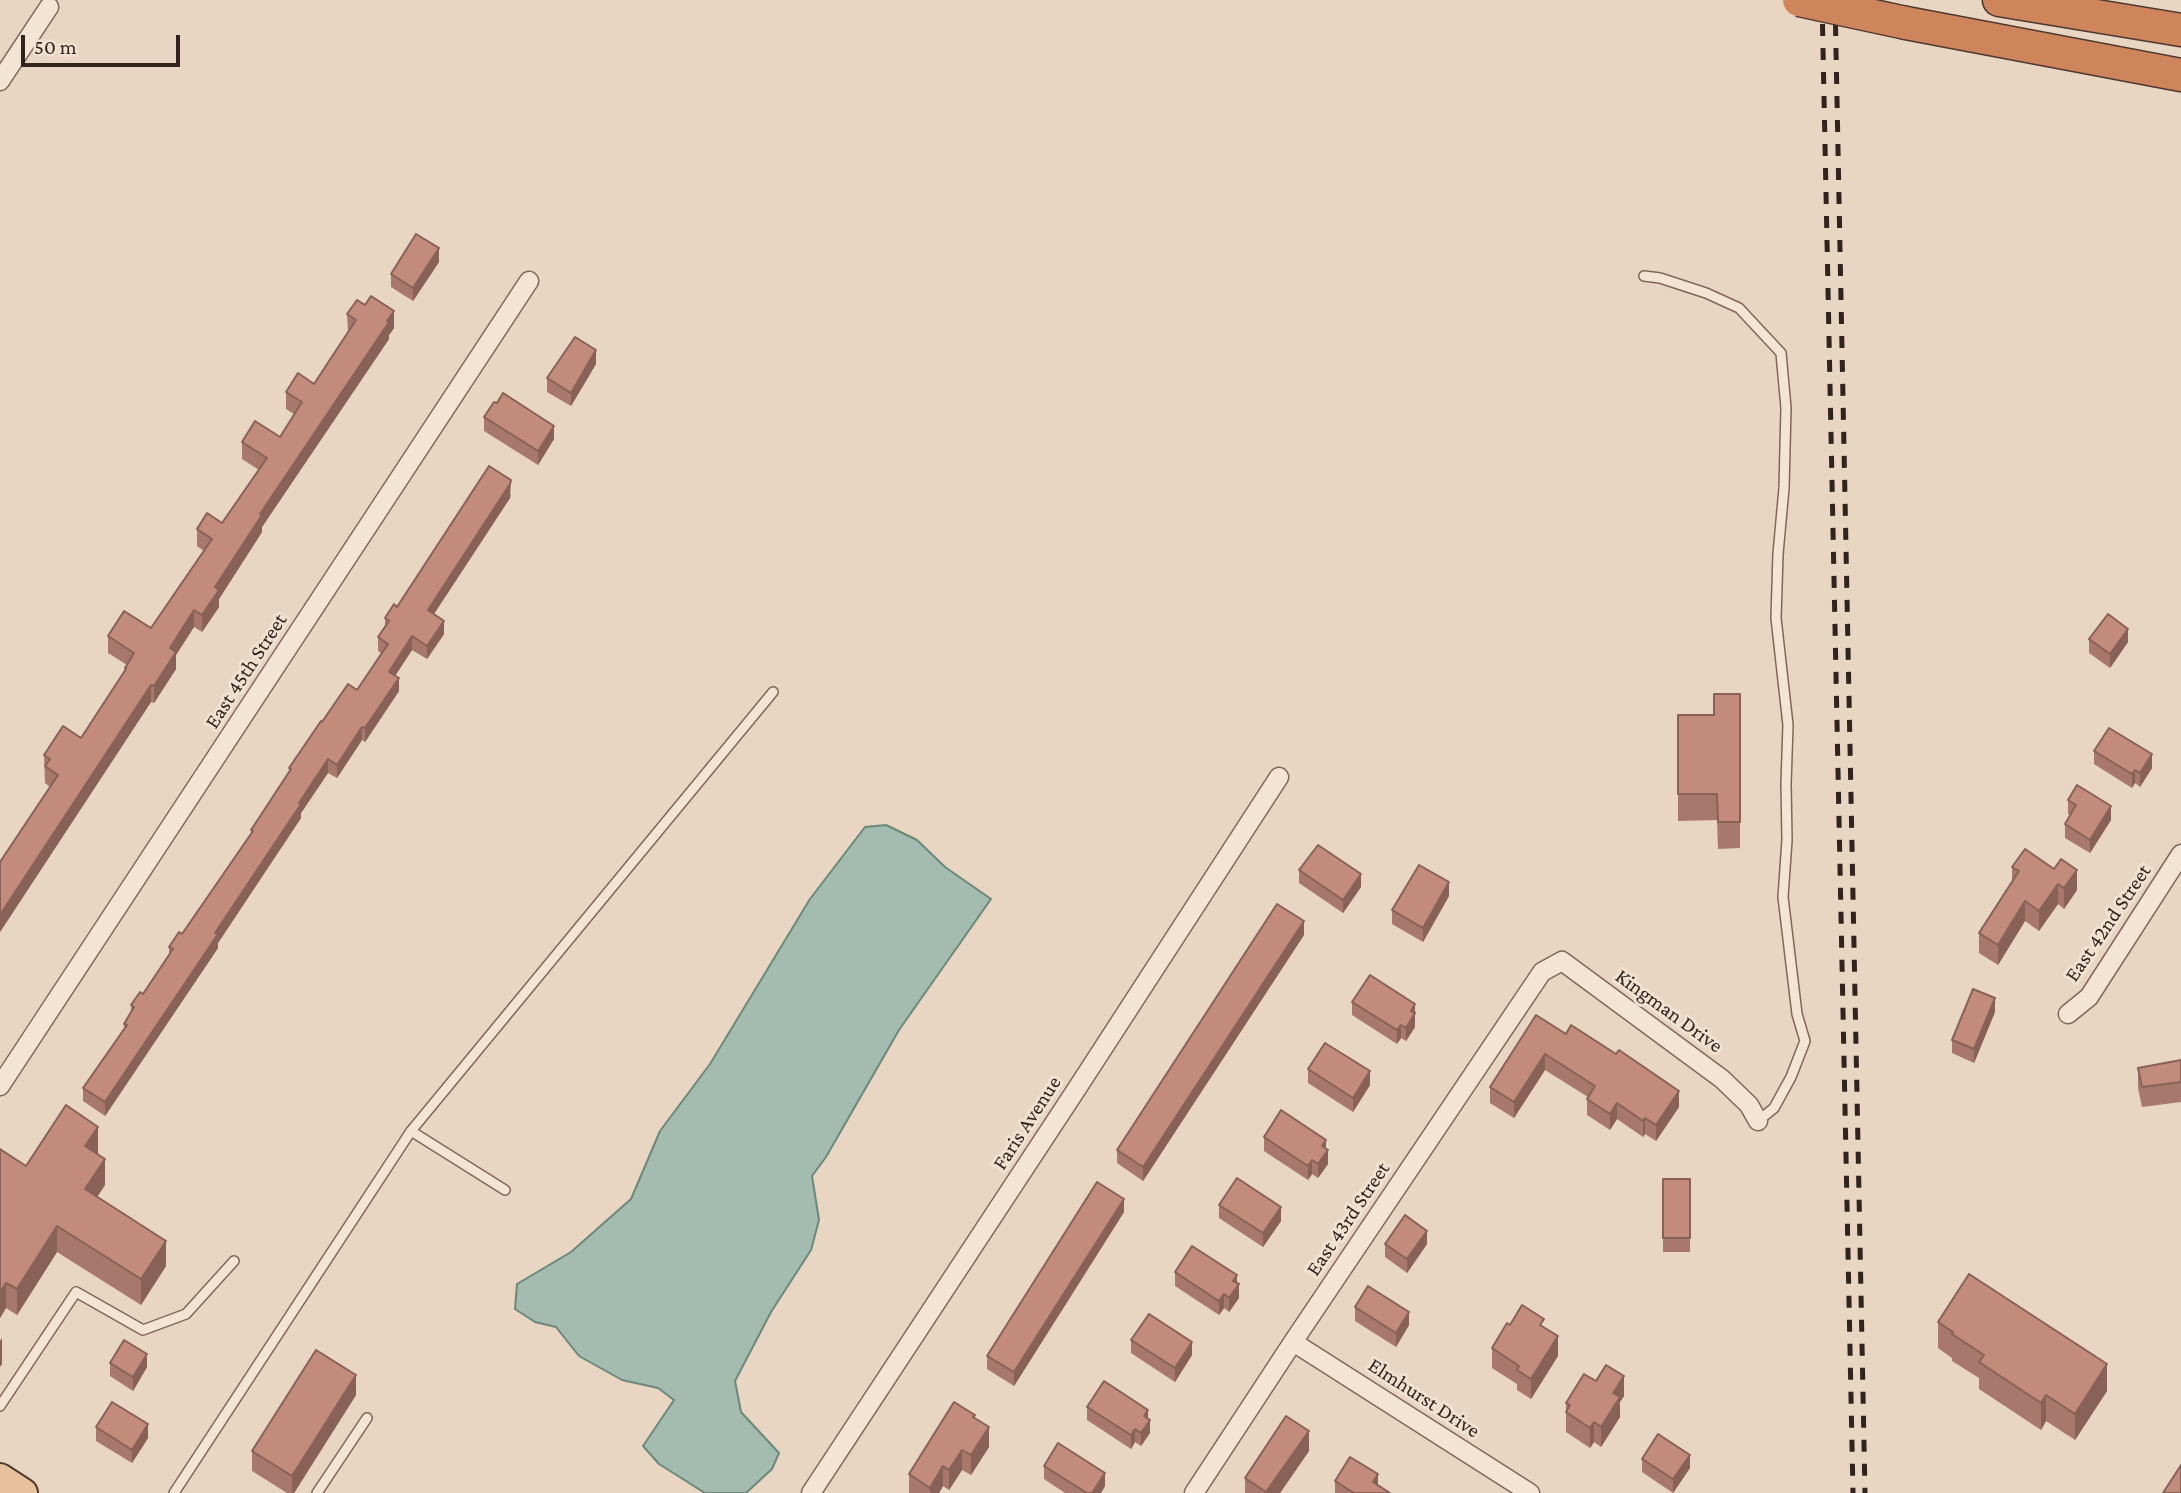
<!DOCTYPE html>
<html>
<head>
<meta charset="utf-8">
<style>
  body { margin:0 }
  #map { position:relative; width:2181px; height:1493px; overflow:hidden; background:#e8d5c2; font-family:"Crimson Pro",serif }
  canvas { display:block }
  .scale { position:absolute; left:21px; top:35px; width:159px; height:32px; box-sizing:border-box; border:4px solid #31231e; border-top:0; padding-left:9px; font-size:21px; line-height:24px; white-space:nowrap; color:#31231e; -webkit-text-stroke:5px #f0e1d1; paint-order:stroke }
</style>
</head>
<body>
<div id="map">
<canvas width="2181" height="1493"></canvas>
<div class="scale">50 m</div>
</div>
<script>
const context = document.querySelector('canvas').getContext('2d');
context.lineJoin = 'round';
function fill(path, color) { context.fillStyle = color; context.fill(path, 'evenodd'); }
const shape = rows => new Path2D(rows.map(r => 'M' + r).join(''));
function stroke(path, color, width, dash) { context.strokeStyle = color; context.lineWidth = width; context.lineCap = dash ? 'butt' : 'round'; context.setLineDash(dash || []); context.stroke(path); }
function write(font, color, halo, rows, align = 'center') {
  context.font = font + ' "Crimson Pro",serif'; context.lineWidth = 6; context.setLineDash([]); context.textBaseline = 'middle'; context.strokeStyle = halo; context.fillStyle = color; for (const [text, x, y, turn = 0] of rows) {
    context.save(); context.translate(x, y); context.rotate((+turn || 0) * Math.PI / 180); context.textAlign = isNaN(turn) ? turn : align; if (halo) context.strokeText(text, 0, 0); context.fillText(text, 0, 0); context.restore();
  }
}
const water = shape([
  [886,825,917,840,945,867,991,899,899,1030,826,1157,812,1176,819,1220,811,1250,771,1312,735,1381,741,1412,779,1453,772,1469,746,1493,705,1493,659,1464,643,1446,674,1400,658,1388,622,1380,579,1356,556,1327,535,1322,515,1309,517,1284,571,1252,631,1199,660,1131,710,1064,810,899,865,827,886,825]
]);
fill(water, '#a4bbaf');
stroke(water, '#6c887b', 2);
const service = shape([
  [1644,276,1660,278,1706,293,1739,308,1781,353,1786,408,1784,488,1778,554,1776,618,1788,725,1786,784,1787,840,1783,897,1797,1014,1805,1041,1791,1077,1774,1108,1758,1121],
  [411,1131,505,1190],
  [0,1406,76,1292,143,1330,186,1314,234,1261],
  [174,1493,411,1131,773,692],
  [317,1493,367,1418]
]);
const minor = shape([
  [0,81,49,7],
  [2068,1014,2089,997,2181,854],
  [0,1086,529,281],
  [1293,1342,1530,1493],
  [811,1493,1076,1090,1279,777],
  [1194,1493,1293,1342,1542,972,1562,961,1722,1079,1749,1105,1758,1121]
]);
const primary = shape([
  [0,1478,23,1493]
]);
const motorway = shape([
  [1999,0,2181,30],
  [1906,23,2181,75]
]);
stroke(service, '#80675b', 12);
stroke(minor, '#80675b', 21);
stroke(primary, '#4e372f', 32);
stroke(motorway, '#4e372f', 35);
stroke(service, '#f4e4d4', 9);
stroke(minor, '#f4e4d4', 18);
stroke(primary, '#e7c19d', 28);
stroke(motorway, '#ce855c', 32);
stroke(shape([
  [1822,0,1853,1493],
  [1835,0,1865,1493]
]), '#31231e', 5, [12, 12]);
const motorwayBridge = shape([
  [1799,0,1906,23]
]);
stroke(motorwayBridge, '#4e372f', 35, []);
stroke(motorwayBridge, '#ce855c', 32);
fill(shape([
  [439,262,413,301,391,287,391,274],
  [347,314,394,328,389,335,389,339,262,527,262,532,219,599,219,607,202,632,194,627,176,655,176,669,154,703,151,702,0,932,0,862,50,787,45,783,44,755,81,738,125,671,127,665,108,653,108,636,151,628,204,551,197,546,197,529,222,523,259,470,242,459,242,442,280,437,294,414,286,409,286,392,314,384,348,332],
  [596,364,571,406,547,392,547,378],
  [484,417,554,439,538,465,484,431],
  [511,494,510,498,434,614,444,634,427,659,412,650,395,676,399,691,365,742,362,740,337,778,328,773,301,813,301,818,218,943,218,948,105,1116,83,1101,83,1088,124,1029,124,1024,131,1012,131,1005,143,994,169,955,169,947,182,934,251,834,251,830,289,773,289,768,322,722,357,690,381,653,378,651,378,637,385,627,385,618,397,607],
  [2089,639,2128,642,2110,668,2089,653],
  [1740,694,1740,848,1718,849,1717,820,1678,821,1678,715,1714,715],
  [2094,751,2152,768,2140,787,2135,783,2132,788,2094,764],
  [2068,800,2111,820,2090,853,2065,838,2065,824,2070,815,2068,814],
  [2012,867,2054,869,2077,890,2064,909,2058,904,2039,931,2025,921,1998,965,1979,953,1979,933,2012,881],
  [1299,870,1361,887,1343,913,1299,883],
  [1449,896,1423,942,1392,924,1392,910],
  [1304,935,1143,1181,1117,1163,1117,1150],
  [1352,1002,1415,1027,1406,1041,1401,1038,1397,1044,1352,1015],
  [1995,1012,1974,1063,1952,1053,1952,1040],
  [1536,1015,1679,1107,1656,1141,1645,1134,1643,1137,1617,1119,1610,1130,1587,1115,1587,1099,1588,1097,1545,1070,1514,1118,1490,1103,1490,1087],
  [2181,1060,2181,1102,2142,1107,2138,1088,2138,1068],
  [1308,1069,1370,1085,1353,1112,1308,1083],
  [1264,1137,1326,1149,1328,1164,1318,1178,1312,1174,1308,1180,1264,1151],
  [0,1149,26,1166,98,1153,97,1154,105,1185,97,1197,166,1266,141,1305,57,1252,17,1315,6,1308,0,1318],
  [1663,1179,1690,1179,1690,1252,1663,1252],
  [1219,1205,1281,1221,1263,1247,1219,1218],
  [1124,1212,1014,1386,987,1369,987,1356],
  [1385,1244,1427,1244,1407,1273,1385,1257],
  [1175,1272,1237,1283,1239,1298,1229,1312,1224,1308,1219,1315,1175,1286],
  [1355,1307,1409,1325,1396,1347,1355,1321],
  [1938,1322,2107,1391,2075,1440,2046,1421,2041,1430,1979,1389,1979,1378,1952,1361,1952,1358,1938,1348],
  [1510,1325,1544,1327,1558,1356,1531,1399,1517,1390,1517,1384,1492,1368,1492,1348],
  [1131,1340,1192,1355,1175,1382,1131,1353],
  [110,1363,147,1367,133,1391,110,1376],
  [1596,1381,1624,1396,1620,1402,1620,1417,1601,1447,1594,1442,1590,1448,1566,1432,1566,1403],
  [356,1395,294,1493,287,1493,252,1471,252,1451],
  [1087,1407,1148,1418,1150,1433,1141,1446,1135,1442,1131,1449,1087,1420],
  [975,1418,989,1447,971,1475,962,1470,949,1490,943,1486,939,1493,909,1493,909,1474],
  [96,1427,148,1438,132,1463,96,1441],
  [1309,1451,1280,1493,1245,1493,1245,1478],
  [1642,1459,1690,1468,1673,1493,1642,1472],
  [1044,1466,1105,1486,1101,1493,1065,1493,1044,1479],
  [1335,1481,1378,1485,1390,1493,1335,1493]
]), '#a7786b');
fill(shape([
  [439,248,439,262,413,301,413,288],
  [394,311,394,328,389,335,389,339,262,527,262,532,219,599,219,607,202,632,202,615,215,587,260,514],
  [596,350,596,364,571,406,571,393],
  [554,426,554,439,538,465,538,451],
  [511,480,510,498,428,623,428,610],
  [194,610,194,627,176,655,176,669,154,703,154,686,170,648],
  [444,621,444,634,427,659,427,646],
  [2128,629,2128,642,2110,668,2110,654],
  [412,636,412,650,389,685,389,672],
  [399,678,399,691,365,742,365,728],
  [151,685,151,702,0,932,0,915],
  [362,727,362,740,337,778,337,765],
  [2152,754,2152,768,2140,787,2140,773],
  [328,759,328,773,301,813,301,818,218,943,218,948,105,1116,105,1102,299,803],
  [2135,770,2135,783,2132,788,2132,774],
  [2111,806,2111,820,2090,853,2090,840],
  [2077,870,2077,890,2064,909,2064,888],
  [1361,874,1361,887,1343,913,1343,900],
  [1449,882,1449,896,1423,942,1423,928],
  [2058,884,2058,904,2039,931,2039,911],
  [2025,901,2025,921,1998,965,1998,945],
  [1304,921,1304,935,1143,1181,1143,1167],
  [1995,998,1995,1012,1974,1063,1974,1049],
  [1415,1004,1415,1027,1406,1041,1406,1028,1411,1011],
  [1401,1025,1401,1038,1397,1044,1397,1030],
  [1545,1054,1545,1070,1514,1118,1514,1102],
  [1370,1071,1370,1085,1353,1112,1353,1098],
  [1679,1091,1679,1107,1656,1141,1656,1125],
  [1617,1103,1617,1119,1610,1130,1610,1114],
  [1645,1118,1645,1134,1643,1137,1643,1121],
  [98,1127,98,1153,85,1172,85,1146],
  [1326,1140,1326,1153,1328,1150,1328,1164,1318,1178,1318,1164,1322,1146],
  [105,1159,105,1185,85,1215,85,1189],
  [1312,1160,1312,1174,1308,1180,1308,1166],
  [1124,1199,1124,1212,1014,1386,1014,1372],
  [1281,1207,1281,1221,1263,1247,1263,1233],
  [57,1226,57,1252,17,1315,17,1289],
  [1427,1231,1427,1244,1407,1273,1407,1259],
  [166,1241,166,1266,141,1305,141,1279],
  [1237,1275,1237,1287,1239,1284,1239,1298,1229,1312,1229,1298,1233,1281],
  [6,1283,6,1308,0,1318,0,1292],
  [1224,1294,1224,1308,1219,1315,1219,1301],
  [1409,1312,1409,1325,1396,1347,1396,1333],
  [1558,1336,1558,1356,1531,1399,1531,1379],
  [2,1338,2,1364,0,1367,0,1341],
  [1192,1342,1192,1355,1175,1382,1175,1368],
  [147,1354,147,1367,133,1391,133,1377],
  [2107,1364,2107,1391,2075,1440,2075,1414],
  [356,1375,356,1395,294,1493,292,1493,292,1476],
  [1624,1376,1624,1396,1620,1402,1620,1417,1601,1447,1601,1427,1613,1393],
  [2046,1395,2046,1421,2041,1430,2041,1403],
  [1148,1410,1148,1422,1150,1420,1150,1433,1141,1446,1141,1433,1144,1416],
  [1594,1422,1594,1442,1590,1448,1590,1428],
  [148,1424,148,1438,132,1463,132,1450],
  [989,1427,989,1447,971,1475,971,1455],
  [1135,1429,1135,1442,1131,1449,1131,1435],
  [1309,1431,1309,1451,1280,1493,1266,1493],
  [962,1450,962,1470,949,1490,949,1470],
  [1690,1455,1690,1468,1673,1493,1673,1479],
  [943,1466,943,1486,939,1493,930,1493,930,1488],
  [1105,1473,1105,1486,1101,1493,1092,1493],
  [1378,1474,1378,1490,1373,1482]
]), '#886157');
const building = shape([
  [416,234,439,248,413,288,391,274,416,234],
  [371,296,394,311,387,321,389,322,260,514,262,515,215,587,219,590,202,615,194,610,170,648,176,652,154,686,151,685,0,915,0,862,58,775,45,766,50,759,44,755,63,726,81,738,126,669,125,668,134,653,108,636,124,611,151,628,212,539,197,529,207,513,222,523,267,458,242,442,255,421,280,437,302,402,286,392,298,373,314,384,356,320,347,314,357,300,365,305,371,296],
  [575,337,596,350,571,393,547,378,575,337],
  [503,393,554,426,538,451,484,417,494,402,497,403,503,393],
  [489,466,511,480,510,484,428,610,444,621,427,646,412,636,389,672,399,678,365,728,362,727,337,765,328,759,299,803,301,804,215,933,218,934,105,1102,83,1088,127,1025,124,1024,134,1007,131,1005,140,992,143,994,173,949,169,947,179,932,182,934,253,831,251,830,291,769,289,768,321,721,322,722,348,684,357,690,388,644,378,637,389,621,385,618,394,604,397,607,489,466],
  [2108,614,2128,629,2110,654,2089,639,2108,614],
  [1714,694,1740,694,1740,822,1718,822,1717,794,1678,794,1678,715,1714,715,1714,694],
  [2109,728,2152,754,2140,773,2135,770,2132,774,2094,751,2109,728],
  [2077,785,2111,806,2090,840,2065,824,2076,805,2068,800,2077,785],
  [1318,845,1361,874,1343,900,1299,870,1318,845],
  [2025,849,2054,869,2061,859,2077,870,2064,888,2058,884,2039,911,2025,901,1998,945,1979,933,2019,871,2012,867,2025,849],
  [1419,865,1449,882,1423,928,1392,910,1419,865],
  [1277,904,1304,921,1143,1167,1117,1150,1277,904],
  [1370,975,1415,1004,1411,1011,1415,1013,1406,1028,1401,1025,1397,1030,1352,1002,1370,975],
  [1973,989,1995,998,1974,1049,1952,1040,1973,989],
  [1536,1015,1566,1034,1571,1025,1616,1054,1619,1050,1679,1091,1656,1125,1645,1118,1643,1121,1617,1103,1610,1114,1587,1099,1595,1086,1545,1054,1514,1102,1490,1087,1536,1015],
  [1325,1043,1370,1071,1353,1098,1308,1069,1325,1043],
  [2181,1060,2181,1082,2142,1087,2138,1068,2181,1060],
  [66,1105,98,1127,85,1146,105,1159,85,1189,166,1241,141,1279,57,1226,17,1289,6,1283,0,1292,0,1149,26,1166,66,1105],
  [1281,1110,1326,1140,1322,1146,1328,1150,1318,1164,1312,1160,1308,1166,1264,1137,1281,1110],
  [1237,1178,1281,1207,1263,1233,1219,1205,1237,1178],
  [1663,1179,1690,1179,1690,1238,1663,1238,1663,1179],
  [1097,1182,1124,1199,1014,1372,987,1356,1097,1182],
  [1405,1215,1427,1231,1407,1259,1385,1244,1405,1215],
  [1192,1246,1237,1275,1233,1281,1239,1284,1229,1298,1224,1294,1219,1301,1175,1272,1192,1246],
  [1969,1274,2107,1364,2075,1414,2046,1395,2041,1403,1979,1362,1984,1355,1952,1334,1953,1332,1938,1322,1969,1274],
  [1368,1286,1409,1312,1396,1333,1355,1307,1368,1286],
  [1522,1305,1544,1319,1540,1325,1558,1336,1531,1379,1517,1370,1519,1366,1492,1348,1507,1323,1510,1325,1522,1305],
  [1149,1314,1192,1342,1175,1368,1131,1340,1149,1314],
  [124,1340,147,1354,133,1377,110,1363,124,1340],
  [316,1350,356,1375,292,1476,252,1451,316,1350],
  [1606,1365,1624,1376,1613,1393,1620,1397,1601,1427,1594,1422,1590,1428,1566,1412,1570,1405,1566,1403,1584,1374,1596,1381,1606,1365],
  [1104,1381,1148,1410,1144,1416,1150,1420,1141,1433,1135,1429,1131,1435,1087,1407,1104,1381],
  [112,1402,148,1424,132,1450,96,1427,112,1402],
  [954,1402,975,1415,973,1417,989,1427,971,1455,962,1450,949,1470,943,1466,930,1488,909,1474,954,1402],
  [1286,1416,1309,1431,1266,1492,1245,1478,1286,1416],
  [1658,1434,1690,1455,1673,1479,1642,1459,1658,1434],
  [1058,1443,1105,1473,1092,1493,1087,1493,1044,1466,1058,1443],
  [1350,1457,1378,1474,1373,1482,1390,1493,1354,1493,1335,1481,1350,1457],
  [2181,1465,2181,1493,2163,1493,2181,1465]
]);
fill(building, '#c28b7c');
stroke(building, '#886157', 2);
write('21px', '#31231e', '#f0e1d1', [
  ["East 45th Street",246,671,-57],
  ["East 42nd Street",2108,923,-56],
  ["Kingman Drive",1669,1011,36],
  ["Faris Avenue",1027,1123,-57],
  ["East 43rd Street",1348,1219,-56],
  ["Elmhurst Drive",1424,1398,33]
]);
</script>
</body>
</html>
